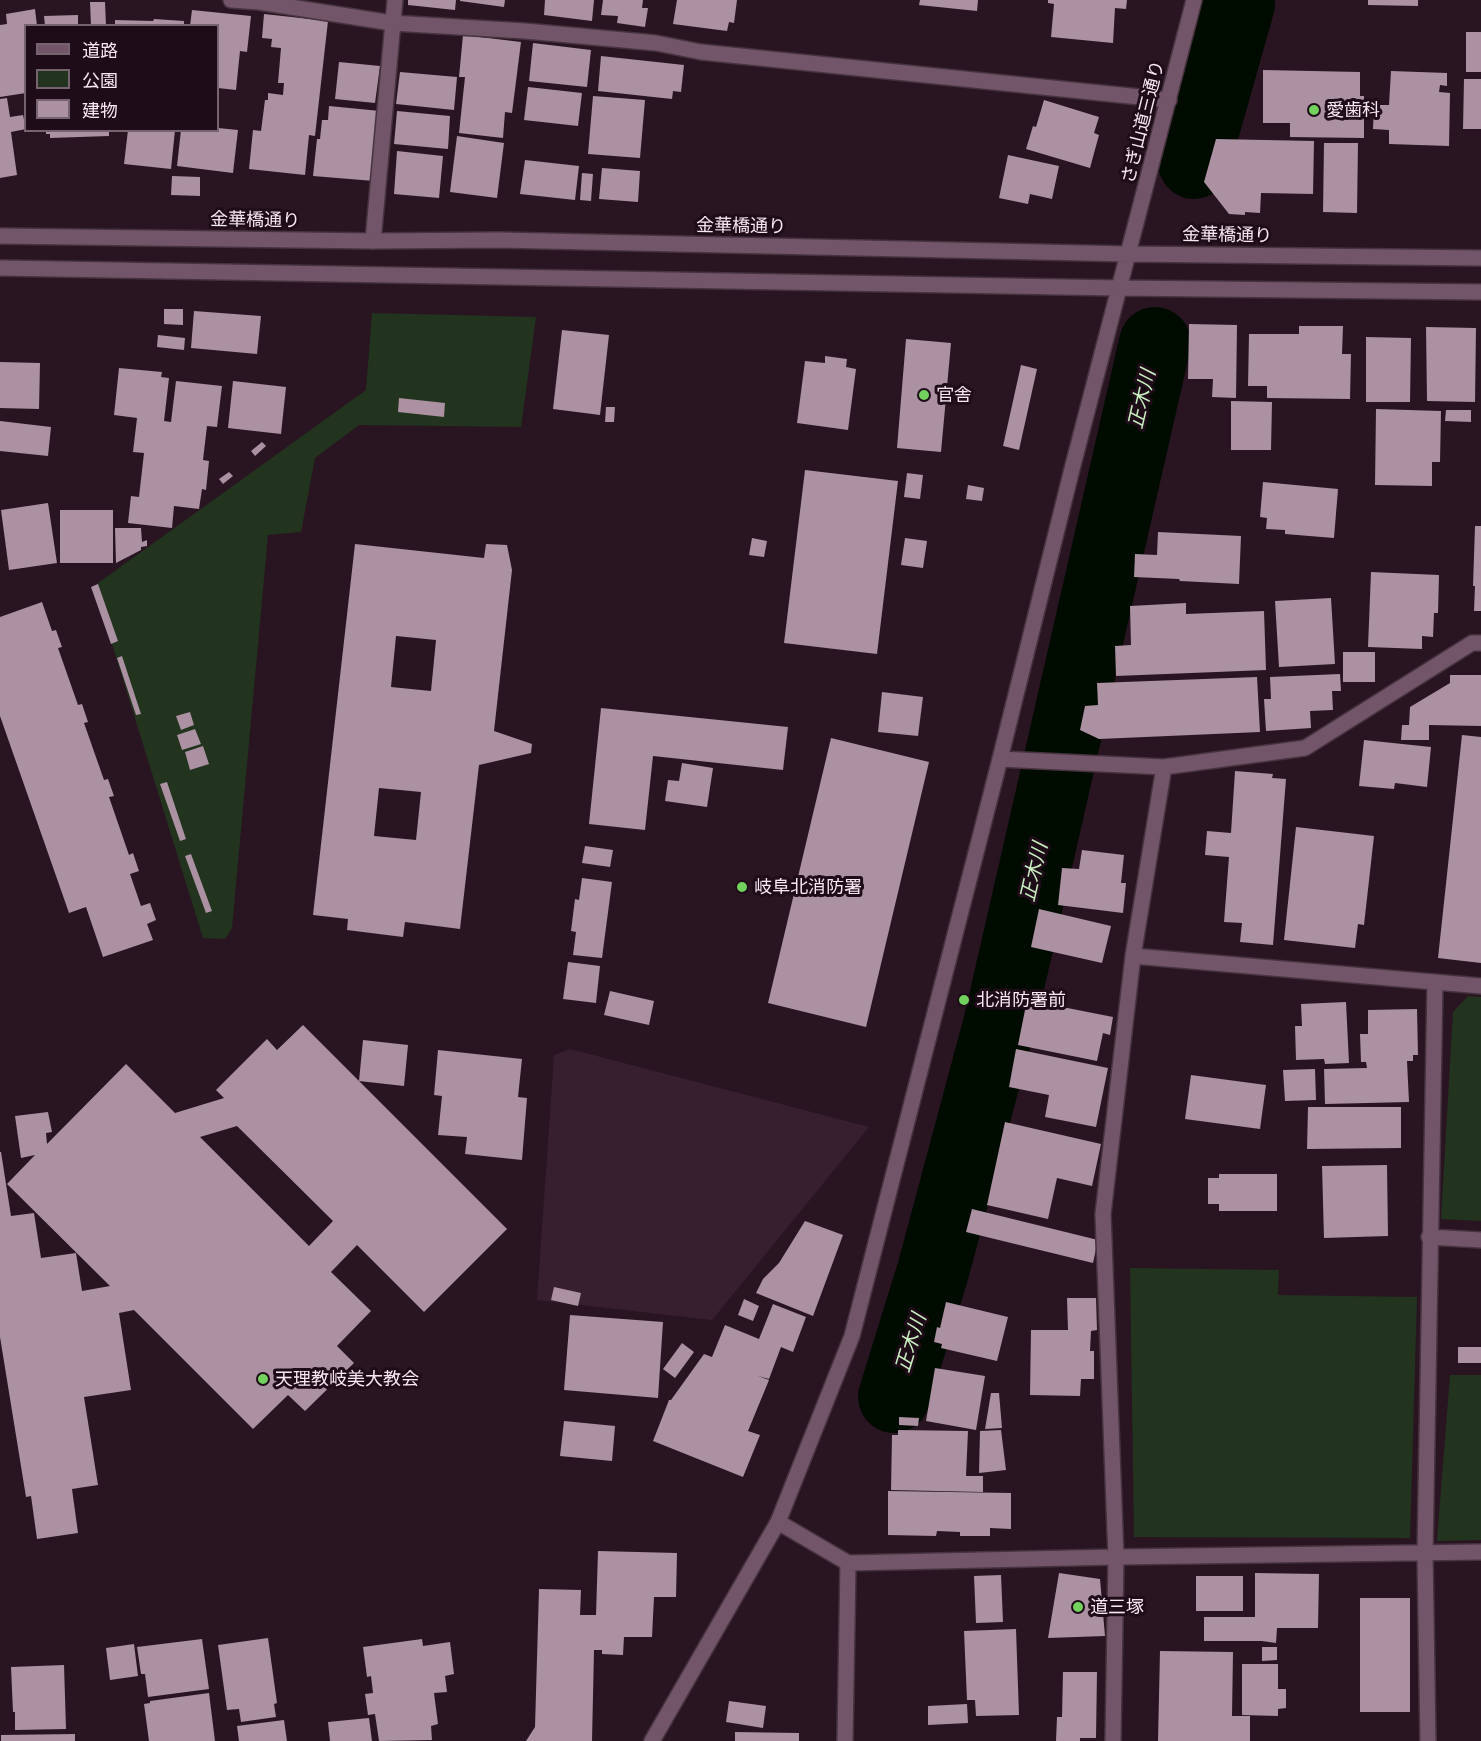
<!DOCTYPE html>
<html>
<head>
<meta charset="utf-8">
<style>
  body { margin:0 }
  #map { position:relative; width:1481px; height:1741px; overflow:hidden; background:#291522; font-family:"Asap Condensed","Noto Sans JP",sans-serif }
  canvas { display:block }
  .legend { position:absolute; left:24px; top:24px; width:195px; height:108px; box-sizing:border-box; background:#1f0c19; border:2px solid #75646f; margin:0; padding:8px 10px; list-style:none; font-size:18px; color:#f7e8f1 }
  .legend li { display:flex; align-items:center; gap:12px; height:30px }
  .legend b { width:30px; border:2px solid #75646f }
</style>
</head>
<body>
<div id="map">
<canvas width="1481" height="1741"></canvas>
<ul class="legend">
<li><b style="height:8px;background:#725568"></b>道路</li>
<li><b style="height:16px;background:#22331e"></b>公園</li>
<li><b style="height:16px;background:#ab91a2"></b>建物</li>
</ul>
</div>
<script>
const context = document.querySelector('canvas').getContext('2d');
context.lineJoin = 'round';
function fill(path, color) { context.fillStyle = color; context.fill(path, 'evenodd'); }
const shape = rows => new Path2D(rows.map(r => 'M' + r).join(''));
function stroke(path, color, width, dash) { context.strokeStyle = color; context.lineWidth = width; context.lineCap = dash ? 'butt' : 'round'; context.setLineDash(dash || []); context.stroke(path); }
function write(font, color, halo, rows, align = 'center') {
  context.font = font + ' "Asap Condensed","Noto Sans JP",sans-serif'; context.lineWidth = 6; context.setLineDash([]); context.textBaseline = 'middle'; context.strokeStyle = halo; context.fillStyle = color; for (const [text, x, y, turn = 0] of rows) {
    context.save(); context.translate(x, y); context.rotate((+turn || 0) * Math.PI / 180); context.textAlign = isNaN(turn) ? turn : align; if (halo) context.strokeText(text, 0, 0); context.fillText(text, 0, 0); context.restore();
  }
}
fill(shape([
  [570,1049,869,1127,712,1320,537,1300,554,1055]
]), '#381f30');
fill(shape([
  [372,313,536,317,521,427,359,425,315,458,301,532,268,535,232,928,225,939,203,938,94,586,366,390],
  [1468,996,1481,997,1481,1221,1441,1219,1453,1012],
  [1130,1268,1279,1270,1278,1295,1417,1297,1410,1538,1134,1537],
  [1450,1375,1481,1375,1481,1540,1437,1541]
]), '#22331e');
stroke(shape([
  [1194,163,1239,4,1237,0],
  [894,1397,933,1271,1000,1021,1155,343]
]), '#000b00', 72);
fill(shape([
  [408,0,456,0,455,10,408,5],
  [460,0,505,0,504,7,460,1],
  [545,0,594,0,592,21,544,15],
  [603,0,643,0,642,8,648,8,645,27,617,23,618,16,601,15],
  [677,0,737,0,734,23,729,22,727,31,673,24],
  [920,0,978,0,977,11,919,5],
  [1048,0,1127,0,1126,9,1115,8,1113,43,1051,37,1054,4,1048,3],
  [1368,0,1418,0,1418,6,1368,5],
  [90,2,105,2,106,26,91,26],
  [35,9,37,26,26,26,26,93,0,97,0,25,7,24,6,14],
  [192,10,251,16,247,52,240,51,236,90,218,88,218,26,190,26],
  [264,14,328,21,315,136,309,135,305,175,249,169,253,130,261,131,265,100,268,100,268,93,283,95,284,83,278,83,281,48,271,47,272,39,262,38],
  [78,15,78,26,45,26,44,16],
  [154,19,184,21,184,26,115,26,115,20,153,21],
  [1466,32,1481,32,1481,72,1466,72],
  [463,35,521,42,512,113,505,112,503,138,459,133,465,77,459,77],
  [533,43,591,50,587,87,529,81],
  [601,56,684,65,681,92,673,91,672,99,598,91],
  [339,62,380,66,375,103,335,99],
  [1263,70,1360,72,1360,96,1364,96,1364,138,1290,137,1290,123,1263,123],
  [1391,71,1447,73,1447,86,1440,85,1439,92,1450,93,1449,146,1389,144,1389,130,1373,129,1374,105,1389,105],
  [400,72,457,77,454,110,396,104],
  [1464,79,1481,79,1481,129,1463,129],
  [528,87,582,93,578,126,524,120],
  [593,96,645,100,640,158,588,154],
  [7,98,10,117,23,115,26,129,11,132,17,175,0,178,0,99],
  [1044,100,1099,117,1094,133,1099,135,1090,168,1026,149,1033,126,1036,127],
  [329,106,380,111,374,181,313,176,317,139,320,139,322,120,328,120],
  [397,111,450,116,448,149,394,144],
  [218,128,238,130,233,173,177,166,181,130,218,130],
  [46,130,109,130,109,136,50,138,50,134,46,134],
  [128,130,175,130,171,169,124,164],
  [457,136,504,143,497,198,450,192],
  [1216,139,1314,141,1313,194,1261,193,1260,213,1245,212,1245,215,1229,214,1204,182],
  [1324,143,1358,143,1357,213,1323,212],
  [397,151,443,156,439,198,394,194],
  [1008,155,1059,166,1052,199,1030,194,1028,204,999,198],
  [525,160,579,166,575,200,520,194],
  [602,168,640,171,638,202,599,199],
  [582,173,593,174,591,201,580,200],
  [172,176,200,177,200,196,171,195],
  [164,309,183,309,183,325,164,324],
  [194,311,261,316,257,354,191,348],
  [1189,324,1237,325,1236,398,1212,397,1213,379,1188,379],
  [1299,326,1343,326,1342,354,1351,354,1350,399,1267,398,1267,386,1248,386,1249,334,1299,334],
  [1426,327,1476,328,1475,402,1427,401],
  [562,330,609,335,600,415,553,409],
  [158,335,185,338,184,350,157,347],
  [1366,337,1411,338,1410,402,1366,402],
  [906,339,951,343,941,452,897,448],
  [825,356,847,359,846,367,856,369,848,430,797,423,805,361,825,363],
  [0,362,40,363,39,409,0,408],
  [1021,365,1037,369,1019,450,1003,446],
  [119,368,162,372,161,377,169,378,164,421,171,422,176,381,222,386,217,427,207,426,203,460,209,461,206,490,202,489,199,509,174,506,172,528,128,523,131,496,139,497,144,453,133,452,137,418,114,415],
  [233,381,286,387,281,434,228,428],
  [399,398,445,403,444,417,398,412],
  [1231,401,1272,402,1271,450,1231,450],
  [606,407,615,407,614,422,605,422],
  [1376,409,1441,411,1440,462,1432,462,1432,486,1375,485],
  [1446,410,1471,410,1471,422,1445,421],
  [0,421,51,427,48,456,0,451],
  [262,442,266,446,255,456,251,451],
  [805,470,898,481,877,654,784,643],
  [229,472,233,476,223,484,219,479],
  [907,473,923,475,920,499,904,497],
  [1263,482,1338,489,1334,538,1285,534,1285,530,1266,529,1267,518,1260,517],
  [968,485,984,488,982,501,966,499],
  [48,503,57,563,9,570,1,510],
  [60,510,113,510,113,563,60,563],
  [1475,526,1481,526,1481,611,1474,611,1475,586,1473,586],
  [115,528,141,528,142,542,147,540,147,546,141,547,141,550,116,563],
  [1158,532,1241,536,1239,584,1180,581,1179,579,1134,577,1135,554,1157,555],
  [752,538,767,541,764,557,749,555],
  [905,538,927,541,923,568,901,565],
  [355,544,484,558,486,544,507,545,512,570,494,731,532,744,531,753,479,765,460,929,405,922,403,937,347,930,348,919,313,915],
  [396,636,436,640,431,691,391,687],
  [379,788,421,792,416,840,374,836],
  [1371,572,1439,575,1438,613,1434,613,1433,637,1422,636,1422,649,1368,647],
  [98,584,118,641,111,644,91,587],
  [1331,598,1335,664,1279,667,1275,601],
  [42,602,52,631,56,630,62,647,58,648,78,705,82,704,88,722,84,723,104,780,108,779,114,796,109,797,129,855,133,853,139,871,130,874,141,906,150,903,156,920,147,924,153,940,103,957,86,907,69,913,0,716,0,617],
  [1186,603,1186,614,1264,611,1266,670,1116,676,1115,646,1131,645,1130,606],
  [1343,652,1375,652,1375,682,1343,682],
  [122,656,141,714,136,715,117,658],
  [1340,674,1341,691,1332,691,1333,710,1310,711,1311,728,1266,731,1264,699,1271,699,1270,677],
  [1450,675,1481,675,1481,726,1429,725,1429,740,1401,740,1402,725,1409,725,1410,707,1450,683],
  [1257,677,1260,732,1099,739,1080,730,1085,706,1098,705,1097,683],
  [882,692,923,697,918,736,878,732],
  [601,708,788,727,783,770,653,756,645,830,589,824],
  [190,712,194,725,181,730,176,716],
  [195,729,201,744,182,750,177,735],
  [1462,735,1481,737,1481,963,1438,958],
  [831,738,929,762,866,1027,768,1003],
  [1364,740,1431,747,1427,787,1395,783,1394,789,1359,786],
  [203,746,209,764,190,770,185,752],
  [682,763,713,768,707,807,665,801,668,780,679,781],
  [1235,771,1273,774,1272,778,1286,779,1273,945,1240,942,1242,923,1224,922,1229,857,1205,855,1207,831,1231,833],
  [167,782,186,839,180,841,160,784],
  [1296,827,1374,836,1364,925,1358,924,1355,948,1284,940],
  [585,846,613,850,610,867,582,863],
  [1082,850,1124,855,1121,883,1126,883,1123,913,1058,905,1062,868,1079,869],
  [191,854,212,911,206,913,185,856],
  [582,878,612,882,602,958,573,955,576,932,571,931,575,899,579,900],
  [1039,909,1111,926,1102,963,1031,947],
  [568,962,600,966,596,1003,563,999],
  [610,991,654,1001,649,1025,604,1015],
  [1027,1000,1113,1017,1110,1035,1103,1033,1097,1061,1018,1045],
  [1346,1002,1349,1063,1325,1064,1324,1059,1296,1060,1295,1026,1302,1026,1301,1004],
  [1417,1009,1418,1055,1413,1055,1413,1061,1407,1061,1409,1102,1325,1104,1324,1069,1367,1068,1366,1062,1361,1062,1360,1034,1368,1034,1368,1010],
  [303,1025,507,1229,424,1312,357,1245,331,1272,371,1311,337,1346,354,1363,305,1411,288,1395,253,1429,134,1310,119,1313,131,1390,84,1397,98,1485,72,1489,78,1533,37,1539,31,1496,26,1497,0,1337,0,1152,1,1152,11,1216,34,1213,41,1258,76,1253,82,1291,110,1286,7,1184,35,1155,21,1158,15,1116,48,1112,52,1132,46,1133,47,1144,126,1064,175,1113,224,1098,216,1090,267,1039,277,1050],
  [237,1126,333,1221,309,1246,200,1137],
  [363,1040,408,1045,404,1086,359,1081],
  [1016,1049,1108,1068,1096,1127,1045,1117,1049,1095,1009,1087],
  [438,1050,522,1059,518,1097,527,1098,522,1160,465,1154,467,1137,438,1135,442,1096,434,1095],
  [1315,1069,1316,1100,1285,1101,1283,1070],
  [1191,1075,1266,1085,1260,1129,1185,1119],
  [1308,1107,1401,1107,1401,1148,1307,1149],
  [1005,1122,1101,1144,1092,1186,1057,1178,1048,1219,987,1205],
  [1387,1165,1388,1236,1324,1238,1322,1166],
  [1219,1174,1277,1174,1277,1211,1219,1211,1219,1204,1208,1204,1208,1178,1219,1178],
  [972,1209,1098,1240,1093,1263,966,1232],
  [805,1221,843,1235,813,1316,756,1293,763,1279,779,1263],
  [554,1287,581,1293,578,1306,551,1300],
  [1067,1298,1096,1298,1097,1330,1091,1331,1090,1351,1094,1351,1094,1379,1081,1379,1080,1396,1030,1395,1031,1330,1068,1330],
  [744,1299,759,1306,753,1321,738,1315],
  [946,1302,1008,1317,997,1361,941,1348,942,1344,934,1342,937,1327,940,1328],
  [773,1304,806,1317,793,1352,781,1347,769,1379,758,1376,769,1380,748,1431,760,1435,743,1477,653,1441,669,1400,671,1400,704,1354,712,1357,725,1325,759,1339],
  [570,1315,663,1322,658,1398,564,1390],
  [682,1343,694,1352,675,1378,663,1369],
  [1458,1347,1481,1347,1481,1363,1458,1363],
  [935,1368,985,1376,976,1430,926,1421],
  [991,1393,999,1393,1002,1428,985,1429],
  [899,1417,919,1418,918,1426,899,1425],
  [564,1421,615,1426,612,1461,560,1456],
  [898,1430,968,1431,966,1476,983,1476,983,1492,891,1490,892,1435,898,1435],
  [1001,1430,1006,1470,979,1473,980,1431],
  [888,1491,1011,1493,1011,1529,990,1528,990,1536,960,1536,960,1532,937,1531,936,1536,888,1535],
  [598,1551,677,1553,676,1597,654,1597,652,1637,624,1637,623,1655,602,1654,602,1650,594,1650,592,1741,526,1741,535,1727,539,1589,581,1590,580,1615,596,1615],
  [1059,1573,1100,1579,1105,1636,1048,1638],
  [1255,1573,1319,1574,1318,1628,1277,1628,1276,1643,1262,1641,1204,1641,1204,1617,1255,1617],
  [1001,1575,1003,1622,976,1623,974,1576],
  [1196,1576,1243,1576,1243,1611,1196,1611],
  [1360,1598,1410,1598,1410,1712,1360,1712],
  [1016,1629,1019,1715,976,1716,975,1700,967,1700,964,1631],
  [268,1638,277,1703,274,1704,276,1717,241,1722,239,1709,227,1710,218,1645],
  [202,1639,209,1689,148,1697,145,1674,141,1674,137,1647],
  [422,1639,423,1646,450,1642,454,1674,445,1676,447,1692,434,1693,438,1724,431,1726,432,1740,379,1741,375,1714,368,1715,365,1694,373,1693,371,1676,367,1677,363,1647],
  [134,1644,138,1676,110,1680,106,1648],
  [1262,1647,1277,1647,1277,1660,1262,1661],
  [1160,1651,1233,1652,1232,1716,1250,1716,1250,1741,1158,1741],
  [1242,1664,1278,1664,1278,1689,1286,1689,1286,1708,1278,1709,1278,1716,1242,1715],
  [64,1665,66,1729,15,1730,15,1712,13,1712,11,1667],
  [1063,1672,1097,1672,1096,1738,1080,1738,1080,1741,1056,1741,1057,1717,1062,1717],
  [209,1693,215,1741,149,1741,144,1704,150,1703,150,1701],
  [729,1701,766,1706,763,1728,726,1722],
  [967,1704,968,1723,928,1725,928,1706],
  [369,1718,372,1741,330,1741,328,1722],
  [284,1720,287,1741,239,1741,237,1726],
  [735,1732,799,1733,799,1741,735,1741],
  [75,1734,75,1741,1,1741,1,1735]
]), '#ab91a2');
const minor = shape([
  [231,0,259,2,392,23,525,31,656,43,701,52,1169,100],
  [373,241,395,0],
  [1000,759,1164,767,1305,748,1472,643,1481,643],
  [1133,956,1481,986],
  [1429,1237,1481,1240],
  [778,1522,848,1563,1116,1557,1481,1552],
  [845,1741,848,1563],
  [1113,1741,1116,1557,1103,1214,1133,956,1164,767],
  [1428,1741,1425,1554,1435,982]
]);
const tertiary = shape([
  [0,236,373,241,499,240,1129,254,1481,258],
  [0,268,1119,288,1481,292],
  [652,1741,778,1522,852,1336,1000,759,1072,469,1194,0]
]);
stroke(minor, '#46333f', 18);
stroke(tertiary, '#46333f', 18);
stroke(minor, '#725568', 15);
stroke(tertiary, '#725568', 15);
for (const [x, y, r, color] of [
  [1314,110,6,"#72d25d"],
  [924,395,6,"#72d25d"],
  [742,887,6,"#72d25d"],
  [964,1000,6,"#72d25d"],
  [263,1379,6,"#72d25d"],
  [1078,1607,6,"#72d25d"]
]) { const dot = new Path2D(); dot.arc(x, y, r, 0, 2 * Math.PI); context.fillStyle = color; context.fill(dot); stroke(dot, '#1f0c19', 2); }
write('18px', '#f7e8f1', '#1f0c19', [
  ["愛歯科",1326,110],
  ["官舎",936,395],
  ["岐阜北消防署",754,887],
  ["北消防署前",976,1000],
  ["天理教岐美大教会",275,1379],
  ["道三塚",1090,1607]
], 'left');
write('18px', '#f7e8f1', '#1f0c19', [
  ["さぎ山道三通り",1143,122,-76],
  ["金華橋通り",255,220,1],
  ["金華橋通り",741,226,1],
  ["金華橋通り",1227,235,1]
]);
write('italic 20px', '#c9f0c1', '#1f0c19', [
  ["正木川",1142,399,-77],
  ["正木川",1034,872,-77],
  ["正木川",911,1343,-73]
]);
</script>
</body>
</html>
